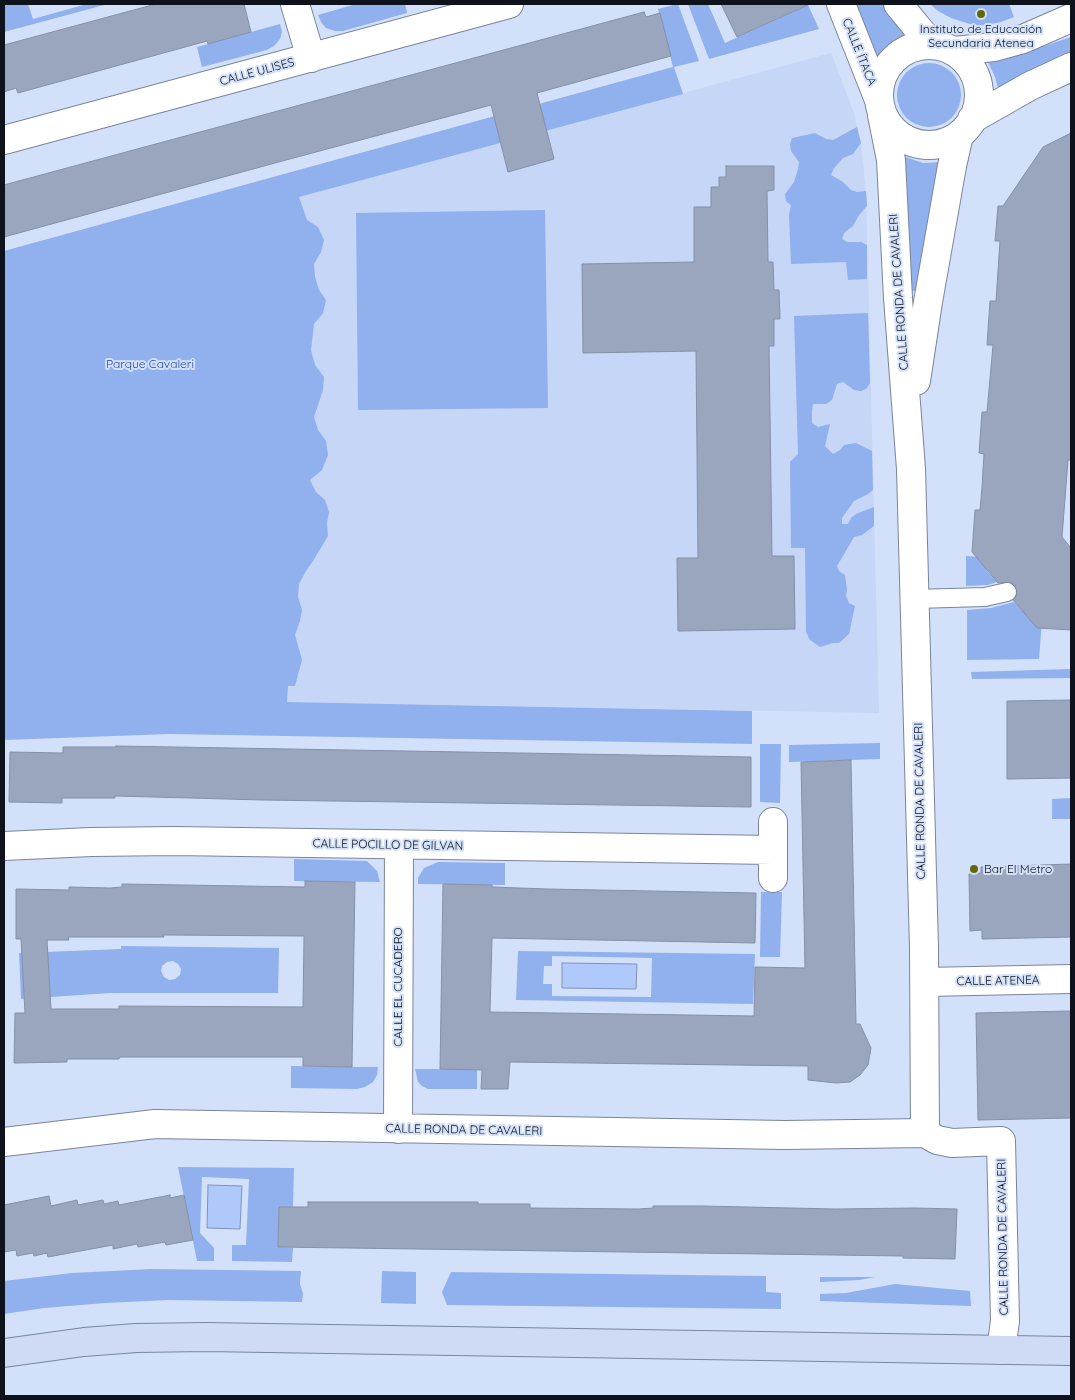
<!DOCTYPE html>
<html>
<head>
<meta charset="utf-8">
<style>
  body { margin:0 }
  #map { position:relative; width:1075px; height:1400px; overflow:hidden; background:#d3e0fa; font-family:Quicksand,sans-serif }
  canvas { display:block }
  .frame { position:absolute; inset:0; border:5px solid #0e131b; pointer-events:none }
</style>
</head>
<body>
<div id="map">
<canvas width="1075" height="1400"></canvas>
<div class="frame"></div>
</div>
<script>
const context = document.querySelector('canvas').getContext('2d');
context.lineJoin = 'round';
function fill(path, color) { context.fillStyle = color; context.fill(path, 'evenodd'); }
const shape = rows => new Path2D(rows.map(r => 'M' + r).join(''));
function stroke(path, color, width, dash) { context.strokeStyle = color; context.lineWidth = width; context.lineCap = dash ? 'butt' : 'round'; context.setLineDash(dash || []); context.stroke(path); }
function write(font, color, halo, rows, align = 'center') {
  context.font = font + ' Quicksand,sans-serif'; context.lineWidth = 4; context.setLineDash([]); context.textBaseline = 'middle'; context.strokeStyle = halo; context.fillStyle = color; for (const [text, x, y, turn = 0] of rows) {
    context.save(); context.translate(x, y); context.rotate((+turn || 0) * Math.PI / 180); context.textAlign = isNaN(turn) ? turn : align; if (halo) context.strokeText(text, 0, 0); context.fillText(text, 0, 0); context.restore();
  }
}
fill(shape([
  [831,53,854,113,861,143,866,191,879,713,287,702,299,197]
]), '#c5d6f6');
fill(shape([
  [4,4,28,4,33,19,87,4,108,4,4,32],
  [356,4,405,4,407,13,343,31,335,31,326,28,321,22,318,15],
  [678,4,699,61,674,67,683,94,299,197,307,220,318,227,324,240,321,252,314,264,315,277,319,290,326,300,323,313,314,324,311,350,315,365,324,377,323,390,314,417,318,430,326,441,328,455,322,470,310,480,316,492,325,500,329,512,327,523,328,536,313,561,306,571,299,584,298,597,302,610,300,621,295,635,302,660,295,686,288,686,287,702,752,711,752,744,169,734,4,740,4,251,673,67,658,9],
  [688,4,708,4,725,43,808,5,819,29,709,59],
  [850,4,889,4,914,36,890,44,881,52,873,65],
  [930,4,1009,4,1014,17,1001,22,987,25,973,25,951,18,938,11],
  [280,24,282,32,280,39,274,46,267,50,202,67,197,47],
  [1071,37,1071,54,999,92,995,77,986,58,1017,55],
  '897 95a32 32 0 1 1 64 0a32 32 0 1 1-64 0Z',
  [857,127,861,143,853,154,843,158,834,168,831,175,843,182,851,190,857,192,866,191,867,206,859,215,853,226,844,233,842,239,847,242,861,242,867,245,867,279,848,280,846,262,791,264,789,215,791,205,786,201,785,194,794,182,798,169,799,162,791,151,790,144,792,138,815,133,826,139,833,140],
  [897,154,923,163,944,162,922,292,906,290],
  [545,210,548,408,358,410,356,213],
  [868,313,870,383,866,389,861,391,854,390,843,382,837,384,832,400,826,404,813,404,812,411,812,423,818,427,830,424,825,446,833,454,840,450,844,445,856,443,872,451,873,490,868,494,854,501,842,518,842,524,848,524,851,518,856,514,874,507,874,526,862,535,854,537,837,566,839,571,845,575,847,590,846,596,849,603,855,606,849,634,839,643,833,643,820,647,810,640,806,632,805,548,791,548,790,462,798,454,794,316],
  [966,556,980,557,987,571,997,582,988,585,966,586],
  [1014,602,1022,611,1025,609,1042,621,1039,659,967,660,967,610,991,608],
  [1071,669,1071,678,972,679,971,672],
  [880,743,880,759,789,762,789,745],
  [760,744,781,744,780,803,760,802],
  [1071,798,1071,819,1052,819,1052,799],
  [294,859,367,861,377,871,380,882,294,881],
  [438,862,505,863,505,885,418,884,418,878,424,868],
  [761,892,782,892,780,957,760,957],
  [121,946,279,948,278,993,110,993,21,999,19,953,121,949],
  [173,961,178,964,181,969,180,975,175,979,169,980,164,977,161,971,162,966,167,962],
  [518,951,755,954,753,1004,516,1000],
  [552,956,652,958,651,997,552,996,552,984,543,984,544,966,552,966],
  [291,1066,352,1067,378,1067,377,1075,373,1082,365,1087,357,1089,291,1088],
  [415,1069,477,1069,477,1089,428,1089,422,1086,418,1082],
  [178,1167,294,1168,293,1207,279,1207,278,1247,293,1248,292,1262,232,1261,232,1245,246,1245,249,1179,202,1177,200,1233,214,1248,214,1261,197,1261],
  [152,1269,301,1271,300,1284,303,1294,302,1302,169,1300,105,1303,44,1308,4,1314,4,1281,72,1273],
  [382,1271,416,1272,416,1304,381,1303],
  [451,1272,766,1276,766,1292,781,1293,781,1309,447,1305,442,1292],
  [820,1277,875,1277,859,1280,820,1282],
  [895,1284,970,1291,971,1306,820,1301,820,1294,846,1293]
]), '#91b0ee');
const water = shape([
  [562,963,637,964,636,989,562,988,562,963],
  [208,1185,242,1186,240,1229,207,1228,208,1185]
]);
fill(water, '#afc9fb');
stroke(water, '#7f92b8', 1);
const building = shape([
  [156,4,244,4,251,32,208,44,207,41,18,93,16,88,4,92,4,45,156,4],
  [721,4,810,4,737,37,721,4],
  [644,12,646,17,660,13,671,56,537,93,554,159,508,172,491,105,275,163,4,237,4,185,644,12],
  [1071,133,1071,460,1068,460,1062,537,1071,548,1071,630,1037,628,1013,600,1017,595,1015,585,1010,582,998,583,972,552,975,510,980,510,982,487,984,454,979,453,982,412,987,412,990,379,993,345,987,345,990,301,996,301,1000,241,995,241,998,206,1003,206,1043,147,1071,133],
  [726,166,774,166,774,190,767,191,768,262,773,262,774,290,779,290,780,319,774,319,774,346,769,346,772,556,794,556,795,629,678,631,677,558,698,558,696,351,583,353,582,264,694,262,694,207,711,207,711,187,719,187,719,177,726,177,726,166],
  [1071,700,1071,778,1007,779,1007,701,1071,700],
  [116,746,751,757,751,807,263,800,115,796,115,798,62,798,62,803,9,802,10,752,63,753,63,747,116,747,116,746],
  [851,760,856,1024,860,1024,871,1048,868,1065,860,1075,850,1082,836,1083,808,1080,808,1066,510,1062,508,1089,481,1089,482,1070,440,1069,443,884,492,885,492,887,547,889,756,893,755,943,492,938,490,1012,754,1016,755,967,805,968,801,762,851,760],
  [1071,864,1071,937,982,939,982,930,970,931,969,874,981,873,981,867,1071,864],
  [305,881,355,882,352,1067,303,1066,303,1057,120,1057,119,1059,67,1059,67,1062,14,1063,15,1013,25,1013,21,939,16,939,16,889,69,890,69,887,110,888,122,887,122,884,305,887,305,881],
  [163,935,304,936,303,1007,119,1006,119,1009,51,1009,47,940,69,940,68,937,164,937,163,935],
  [1071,1011,1071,1118,978,1120,976,1013,1071,1011],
  [170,1195,170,1198,184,1195,193,1240,166,1245,165,1242,138,1247,137,1244,113,1249,113,1245,48,1257,47,1253,34,1256,33,1253,17,1256,16,1250,4,1252,4,1205,49,1196,51,1206,77,1200,78,1205,103,1200,104,1204,118,1201,119,1205,170,1195],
  [308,1202,478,1202,478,1204,530,1204,530,1208,639,1209,653,1208,653,1206,702,1206,835,1209,915,1208,957,1209,955,1259,903,1258,903,1256,278,1247,279,1207,308,1207,308,1202]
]);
fill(building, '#99a6be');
stroke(building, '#8490a8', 1);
const lane = shape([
  [915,599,985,597,1007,592]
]);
const street = shape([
  [295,4,311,58],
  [841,4,879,100],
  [898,4,921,32,933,44],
  '879 95a50 50 0 1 1 100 0a50 50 0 1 1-100 0Z',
  [954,51,994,47,1023,39,1071,18],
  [882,115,891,160,898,298,911,469,924,948,925,1133],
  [972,119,1030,86,1071,67],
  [4,140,509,4],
  [916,381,928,302,952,166,959,135],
  [4,846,91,842,175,841,773,850],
  [773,878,773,822],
  [925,982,1071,979],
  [398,1129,399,846],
  [4,1142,155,1124,785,1135,925,1133,937,1140,952,1143,1001,1141,1005,1321,1001,1350]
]);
const secondary = shape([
  [4,1353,84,1342,136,1338,206,1337,1071,1351]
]);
stroke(lane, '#79859c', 20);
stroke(street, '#79859c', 30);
stroke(secondary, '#79859c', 30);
stroke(lane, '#fff', 18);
stroke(street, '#fff', 28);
stroke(secondary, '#cfdbf4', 28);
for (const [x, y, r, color] of [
  [981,14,5,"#626807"],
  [974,869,5,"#626807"]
]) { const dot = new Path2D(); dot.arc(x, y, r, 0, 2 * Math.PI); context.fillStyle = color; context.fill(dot); stroke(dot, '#d3e0fa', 2); }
write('12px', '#0e131b', '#d3e0fa', [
  ["Instituto de Educación",981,29],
  ["Secundaria Atenea",981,43],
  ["Bar El Metro",984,869,"left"]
]);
write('12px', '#0e131b', '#d3e0fa', [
  ["CALLE ÍTACA",859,52,68],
  ["CALLE ULISES",257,72,-15],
  ["CALLE RONDA DE CAVALERI",899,292,-94],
  ["CALLE RONDA DE CAVALERI",920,801,-91],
  ["CALLE POCILLO DE GILVAN",388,845,1],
  ["CALLE ATENEA",998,981,-1],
  ["CALLE EL CUCADERO",398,987,-90],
  ["CALLE RONDA DE CAVALERI",464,1130,1],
  ["CALLE RONDA DE CAVALERI",1003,1237,-91]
]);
write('12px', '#234ca9', '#d3e0fa', [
  ["Parque Cavaleri",150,364]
]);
</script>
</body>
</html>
